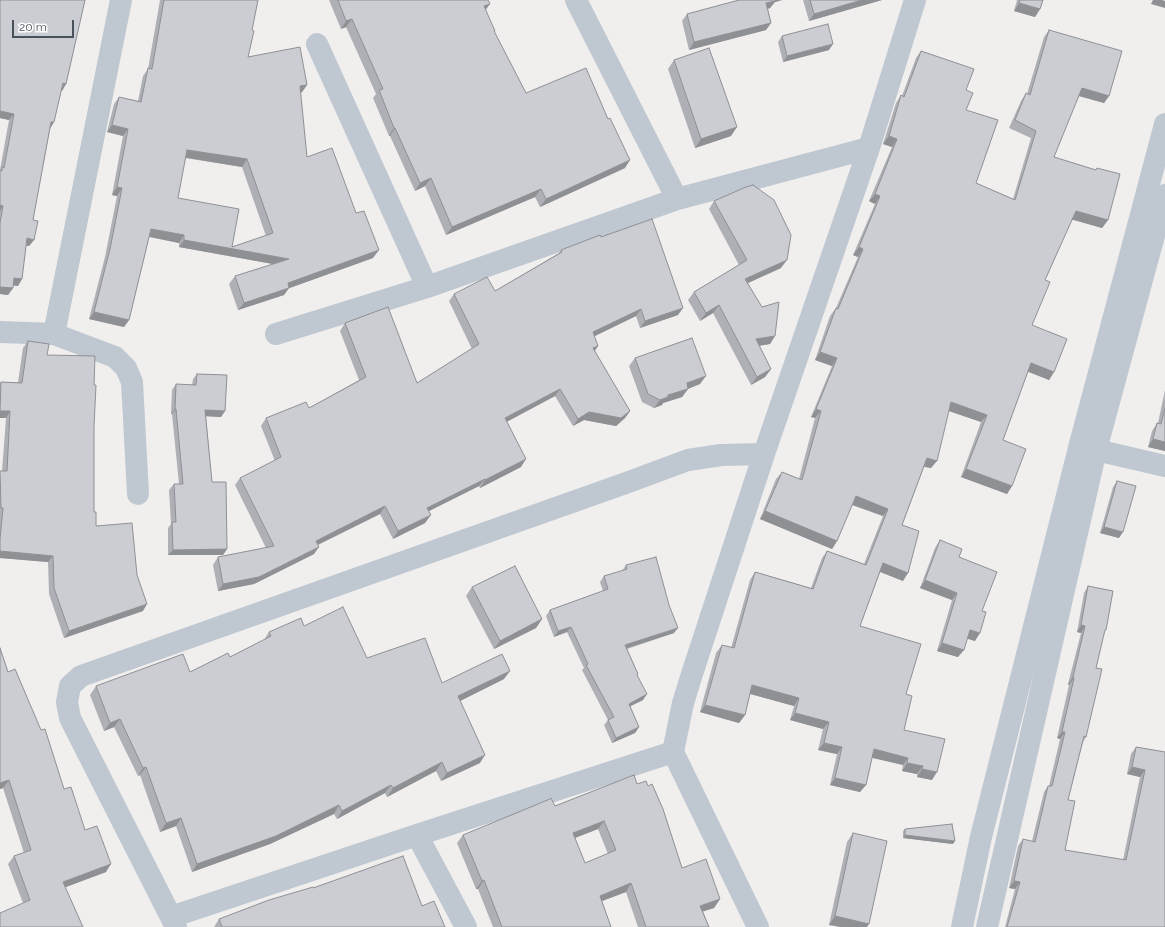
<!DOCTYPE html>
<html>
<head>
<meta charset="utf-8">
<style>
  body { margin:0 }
  #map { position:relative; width:1165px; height:927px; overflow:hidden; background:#f1eeee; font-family:Raleway,sans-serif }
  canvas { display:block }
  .scale { position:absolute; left:12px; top:20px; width:62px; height:18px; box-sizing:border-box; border:2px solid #46515c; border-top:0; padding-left:5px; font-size:12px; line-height:14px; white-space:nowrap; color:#46515c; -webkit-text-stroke:3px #fff; paint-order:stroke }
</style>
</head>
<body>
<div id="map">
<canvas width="1165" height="927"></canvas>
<div class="scale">20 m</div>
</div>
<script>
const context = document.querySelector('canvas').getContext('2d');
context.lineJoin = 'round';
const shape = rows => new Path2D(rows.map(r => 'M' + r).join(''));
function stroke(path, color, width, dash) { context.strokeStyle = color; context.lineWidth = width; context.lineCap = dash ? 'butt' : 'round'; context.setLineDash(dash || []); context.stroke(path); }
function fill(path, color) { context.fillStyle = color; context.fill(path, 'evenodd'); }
stroke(shape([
  [576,0,677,199],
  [317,44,427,287],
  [0,332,54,334,121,0],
  [54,334,115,357,126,368,132,382,138,494],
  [276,334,427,287,677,199,869,148],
  [1096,450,1165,466],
  [417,835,466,927],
  [171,917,417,835,673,752],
  [176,927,70,718,67,702,70,686,81,676,626,483,688,460,721,455,764,454],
  [758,927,673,752,683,703,691,677,764,454,869,148,915,0],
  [962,927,981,837,1080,444,1165,124],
  [987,927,1096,450,1165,195]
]), '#bfc8d1', 22);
fill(shape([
  [160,0,258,0,252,30,248,57,307,85,302,92,300,93,307,157,356,213,373,258,289,288,284,295,238,310,229,284,235,276,273,264,179,247,179,243,149,237,129,320,124,327,89,319,105,257,117,196,112,195,123,136,107,132,114,104,119,97,138,101,143,76,148,69],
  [185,158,242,167,266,236,232,247,178,198],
  [329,0,488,0,486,10,494,32,526,93,625,168,540,207,535,197,446,235,425,186,415,191,390,136,389,136,373,98,376,94,346,27,341,29],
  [737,0,782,0,775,2,770,8,768,9,771,23,766,30,689,50,682,21,687,14,737,1],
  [803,0,882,0,809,21],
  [1017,0,1043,0,1040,9,1035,17,1014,11],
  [1049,30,1109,96,1104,103,1078,96,1054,157,1096,170,1097,168,1108,220,1102,228,1072,219,1045,280,1032,325,1054,372,1049,380,1028,371,1003,440,1012,486,1007,494,961,477,981,422,949,411,931,468,924,467,902,525,903,581,880,572,860,626,906,694,904,730,932,780,917,777,917,774,902,771,903,765,872,757,866,785,860,792,830,785,837,754,818,750,823,729,790,720,794,706,750,694,745,715,739,723,700,712,716,653,722,645,731,648,750,580,755,572,811,588,822,558,827,551,864,564,883,516,852,505,837,541,832,549,760,519,776,479,782,472,799,479,815,418,811,417,832,366,815,360,830,316,836,308,858,257,853,255,875,204,869,201,892,147,883,144,896,103,901,95,902,96,916,58,921,51,966,90,966,110,976,183,1013,199,1031,138,1009,128,1021,101,1026,93,1027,94,1044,37],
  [782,36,829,50,783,62,778,42],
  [674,60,731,136,695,148,668,69],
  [66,84,62,91,61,90,50,129,33,220,34,240,29,246,26,246,22,279,18,286,13,285,13,288,8,295,0,294,0,170,9,120,0,118],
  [714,201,781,268,748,283,775,336,770,344,759,346,771,369,765,377,751,385,713,313,700,321,688,300,694,292,739,265,709,209],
  [601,237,678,315,640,328,636,316,594,336,598,346,595,351,630,411,625,418,616,426,584,420,573,426,555,396,506,422,521,467,480,488,479,486,429,511,425,523,393,539,380,514,318,545,314,554,254,584,218,591,213,565,218,557,266,548,235,485,240,478,275,461,261,426,266,418,309,408,359,380,340,331,345,323,417,383,472,349,449,301,454,294,495,291,559,253,561,250],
  [28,341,47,355,94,385,94,512,96,526,137,575,143,611,64,638,49,594,48,562,0,558,0,472,2,471,6,418,0,418,0,383,1,382,18,382,23,348],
  [635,358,700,384,688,389,682,397,663,403,662,405,654,408,642,402,629,366],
  [197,374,225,411,221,417,206,416,212,482,227,549,223,555,168,555,168,528,171,524,169,490,174,484,179,484,172,414,171,414,172,390,176,384,192,385,193,379],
  [1165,390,1165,451,1148,447,1152,431,1157,423,1158,423],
  [1117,481,1119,538,1100,533,1113,487],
  [940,540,959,557,982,611,975,641,967,638,958,657,937,651,952,600,920,588,935,548],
  [626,565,674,633,627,649,638,674,637,676,643,700,630,706,639,727,635,733,612,743,604,725,608,720,582,670,584,668,567,632,554,637,546,616,550,610,603,591,600,582,604,576,622,571],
  [1088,586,1104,633,1096,668,1086,737,1083,742,1068,800,1065,850,1123,860,1140,777,1127,774,1131,754,1136,747,1165,752,1165,927,1005,927,1015,889,1009,888,1018,846,1023,839,1032,841,1044,792,1048,786,1049,786,1060,739,1057,738,1069,685,1068,684,1081,633,1077,632,1084,593],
  [472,587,542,619,536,628,494,649,466,596],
  [304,626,367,658,442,683,504,679,460,701,480,763,441,781,436,771,387,797,385,793,337,819,334,814,270,844,192,872,176,826,160,832,140,775,138,776,114,727,104,731,90,695,96,686,190,672,230,657,264,640,269,632],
  [0,648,8,672,64,789,106,872,23,903,8,864,14,856,24,853,3,788,0,789],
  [637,784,682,868,720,899,714,908,703,911,709,927,638,927,626,892,602,901,611,927,493,927,478,889,476,889,457,843,463,835,555,806],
  [598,829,608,854,585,863,575,838],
  [905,829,953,844,903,838,903,831],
  [853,833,869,924,829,925,847,842],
  [313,888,422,906,445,927,214,927,219,919]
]), '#afb0b5');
fill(shape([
  [771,0,782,0,775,2,770,8,761,10,766,3],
  [862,0,882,0,809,21,814,14],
  [1153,0,1162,0,1165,1,1165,8,1151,4],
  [1019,3,1040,9,1035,17,1014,11],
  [490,4,484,12,484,6],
  [352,19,346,27,341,29,346,21],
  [771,23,766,30,689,50,694,42],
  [833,44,829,50,783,62,787,56],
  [63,83,66,84,62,91,58,90],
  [307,85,302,92,295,94,300,86],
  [1082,88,1109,96,1104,103,1076,95],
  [0,111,14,114,9,120,0,118],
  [51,122,54,122,50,129],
  [112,125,128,129,123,136,107,132],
  [737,127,731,136,695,148,701,139],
  [394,128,395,128,390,136,389,136],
  [889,136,897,139,892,147,883,144],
  [187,150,247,159,242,167,182,157],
  [630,160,625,168,540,207,546,199],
  [431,178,425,186,415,191,420,183],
  [117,187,122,188,117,196,112,195],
  [541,189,535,197,446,235,452,227],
  [875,194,880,196,875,204,869,201],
  [0,205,3,206,0,211],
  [1076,211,1108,220,1102,228,1070,219],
  [151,229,184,235,179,243,146,236],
  [27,238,34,240,29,246,23,245],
  [184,240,289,259,284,266,179,247],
  [859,247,863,249,858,257,853,255],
  [379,250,373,258,287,289,289,288,284,295,238,310,244,303,288,283],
  [787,260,781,268,739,287,745,279],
  [14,278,22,279,18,286,10,285],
  [0,287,13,288,8,295,0,294],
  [719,305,713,313,700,321,706,313],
  [683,308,678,315,640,328,645,321],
  [641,309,636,316,587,340,593,332],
  [94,312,129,320,124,327,89,319],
  [775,336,770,344,750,347,756,339],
  [598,346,593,353,593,348],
  [820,352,837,358,832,366,815,360],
  [1031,363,1054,372,1049,380,1026,371],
  [771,369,765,377,751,385,757,377],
  [706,376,700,384,685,390,688,389,682,397,663,403,662,405,654,408,660,400,687,383],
  [560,389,555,396,499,426,505,418],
  [951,402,987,415,981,422,946,410],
  [175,409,176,409,172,414,171,414],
  [816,409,821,411,815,418,811,417],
  [205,410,225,411,221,417,201,416],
  [0,411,10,411,6,418,0,418],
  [630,411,625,418,616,426,584,420,573,426,578,419,589,412],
  [1153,439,1165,442,1165,451,1148,447],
  [927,458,937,461,931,468,922,466],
  [526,459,521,467,480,488,485,480],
  [966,469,1012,486,1007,494,961,477],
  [485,479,479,486,421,515,427,508],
  [856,496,888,509,883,516,850,504],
  [385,506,380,514,311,548,316,541],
  [765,511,837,541,832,549,760,519],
  [431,515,425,523,393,539,398,531],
  [1104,527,1123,532,1119,538,1100,533],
  [319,547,314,554,254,584,218,591,223,584],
  [227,549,223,555,168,555,173,550],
  [0,551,53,556,48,562,0,558],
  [883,563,908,573,903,581,878,571],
  [925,580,957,593,952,600,920,588],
  [147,604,143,611,64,638,69,631],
  [542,619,536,628,494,649,500,641],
  [1081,625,1085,626,1081,633,1077,632],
  [571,627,567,632,554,637,558,631],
  [678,628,674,633,621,650,625,645],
  [970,630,980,633,975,641,965,638],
  [942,643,964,650,958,657,937,651],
  [510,671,504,679,452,705,458,696],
  [1073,677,1074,678,1069,685,1068,684],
  [752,685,799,698,794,706,747,693],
  [647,694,643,700,625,709,629,704],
  [705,705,745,715,739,723,700,712],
  [795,713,829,722,823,729,790,720],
  [120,719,114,727,104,731,110,723],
  [639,727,635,733,612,743,616,738],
  [1062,732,1065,732,1060,739,1057,738],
  [824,743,842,747,837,754,818,750],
  [874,749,908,758,903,765,868,757],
  [485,755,480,763,441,781,447,773],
  [442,762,436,771,387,797,393,788],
  [907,763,923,766,917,774,902,771],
  [146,767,140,775,138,776,143,768],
  [1132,767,1145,770,1140,777,1127,774],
  [922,769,937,772,932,780,917,777],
  [835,778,866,785,860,792,830,785],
  [9,780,3,788,0,789,0,783],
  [391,785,385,793,337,819,342,811],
  [339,805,334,814,270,844,192,872,197,864],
  [181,818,176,826,160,832,166,823],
  [604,821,598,829,567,841,573,833],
  [905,835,955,841,953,844,903,838],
  [111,864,106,872,58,890,63,882],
  [484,880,478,889,476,889,482,881],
  [1014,881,1020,882,1015,889,1009,888],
  [631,883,626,892,594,904,600,896],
  [720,899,714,908,695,914,700,906],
  [835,916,869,924,867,927,840,927,829,925]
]), '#8e9094');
const building = shape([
  [0,0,85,0,66,84,63,83,54,122,51,122,33,220,38,221,34,240,27,238,22,279,14,278,13,288,0,287,0,223,3,206,0,205,0,170,2,171,2,167,4,168,14,114,0,111,0,0],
  [164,0,258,0,252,30,254,31,248,57,300,47,307,85,300,86,307,157,332,148,356,213,364,211,379,250,288,283,289,288,244,303,235,276,289,259,184,240,184,235,151,229,129,320,94,312,110,249,122,188,117,187,128,129,112,125,119,97,141,102,148,68,152,69,164,0],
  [187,150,247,159,273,233,232,247,239,209,178,198,187,150],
  [338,0,488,0,490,4,484,6,495,31,494,31,526,93,586,68,608,119,610,118,630,160,546,199,541,189,452,227,431,178,420,183,395,128,394,128,379,90,383,89,352,19,346,21,338,0],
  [739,0,775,0,776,1,766,3,771,23,694,42,687,14,739,0],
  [810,0,862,0,814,14,810,0],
  [1020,0,1043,0,1040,9,1019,3,1020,0],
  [828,24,833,44,787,56,782,36,828,24],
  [1049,30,1122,51,1109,96,1082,88,1054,157,1096,170,1097,168,1120,174,1108,220,1076,211,1045,280,1050,282,1032,325,1067,339,1054,372,1031,363,1003,440,1026,449,1012,486,966,469,987,415,951,402,937,461,927,458,902,525,919,531,908,573,883,563,860,626,921,644,906,694,912,696,904,730,945,739,937,772,922,769,923,766,907,763,908,758,874,749,866,785,835,778,842,747,824,743,829,722,795,713,799,698,752,685,745,715,705,705,722,645,734,648,755,572,813,589,827,551,866,565,888,509,856,496,837,541,765,511,782,472,802,480,821,411,816,409,837,358,820,352,836,308,838,309,863,249,859,247,880,196,875,194,897,139,889,136,901,95,904,97,921,51,974,69,966,90,973,93,966,110,998,120,976,183,1015,200,1036,131,1015,120,1026,93,1030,95,1049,30],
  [709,48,737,127,701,139,674,60,709,48],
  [753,185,774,200,791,235,787,260,745,279,762,307,779,302,775,336,756,339,771,369,757,377,719,305,706,313,694,292,747,260,714,201,746,187,753,185],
  [652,219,683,308,645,321,641,309,593,332,598,346,593,348,630,411,621,418,589,412,578,419,560,389,505,418,526,459,485,480,485,479,427,508,431,515,398,531,385,506,316,541,319,547,259,577,223,584,218,557,274,546,240,478,281,457,266,418,306,402,309,408,366,377,345,323,388,307,417,383,479,344,454,294,487,277,495,291,562,252,561,250,600,235,601,237,652,219],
  [692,338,706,376,687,383,688,389,668,395,668,397,660,400,648,394,635,358,692,338],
  [28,341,49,344,47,355,95,356,94,385,96,385,94,427,94,512,96,512,96,526,132,523,137,575,147,604,69,631,54,588,53,556,0,551,0,539,3,508,1,508,0,471,7,471,10,411,0,411,1,382,22,383,28,341],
  [197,374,227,375,225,411,205,410,212,482,226,482,227,549,173,550,172,522,176,522,174,484,183,484,176,409,175,409,176,384,196,385,197,374],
  [1165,408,1165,442,1153,439,1157,423,1161,424,1165,408],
  [1117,481,1136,486,1123,532,1104,527,1117,481],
  [940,540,962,549,959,557,997,572,982,611,986,612,980,633,970,630,964,650,942,643,957,593,925,580,940,540],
  [656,557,669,605,678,628,625,645,638,674,637,675,647,694,629,704,639,727,616,738,608,720,614,717,586,665,588,664,571,627,558,631,550,610,608,589,604,576,627,569,626,565,656,557],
  [515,566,542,619,500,641,472,587,515,566],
  [1088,586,1113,591,1106,630,1105,630,1096,668,1102,669,1086,737,1084,736,1068,800,1075,801,1065,850,1126,860,1145,770,1132,767,1136,747,1165,752,1165,927,1007,927,1020,882,1014,881,1023,839,1035,842,1048,786,1052,786,1065,732,1062,732,1074,678,1073,677,1085,626,1081,625,1088,586],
  [343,607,367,658,425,638,442,683,502,654,510,671,458,696,485,755,447,773,442,762,393,788,391,785,342,811,339,805,276,836,197,864,181,818,166,823,146,767,143,768,120,719,110,723,96,686,183,654,190,672,228,653,230,657,271,636,269,632,301,618,304,626,343,607],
  [0,648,8,672,15,669,41,730,45,729,64,789,71,787,85,830,97,826,111,864,63,882,83,927,0,927,0,913,30,900,14,856,31,850,9,780,0,783,0,648],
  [634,775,637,784,646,781,648,786,652,784,663,809,682,868,706,859,720,899,700,906,709,927,646,927,631,883,600,896,611,927,502,927,484,880,482,881,463,835,550,799,551,798,555,806,634,775],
  [604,821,616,850,585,863,573,833,604,821],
  [952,824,955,841,905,835,905,829,952,824],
  [853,833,887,841,869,924,835,916,853,833],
  [403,856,422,906,434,901,445,927,222,927,219,919,269,900,313,887,313,888,403,856]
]);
fill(building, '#cbcdd3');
stroke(building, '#8e9094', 1);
</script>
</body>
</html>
